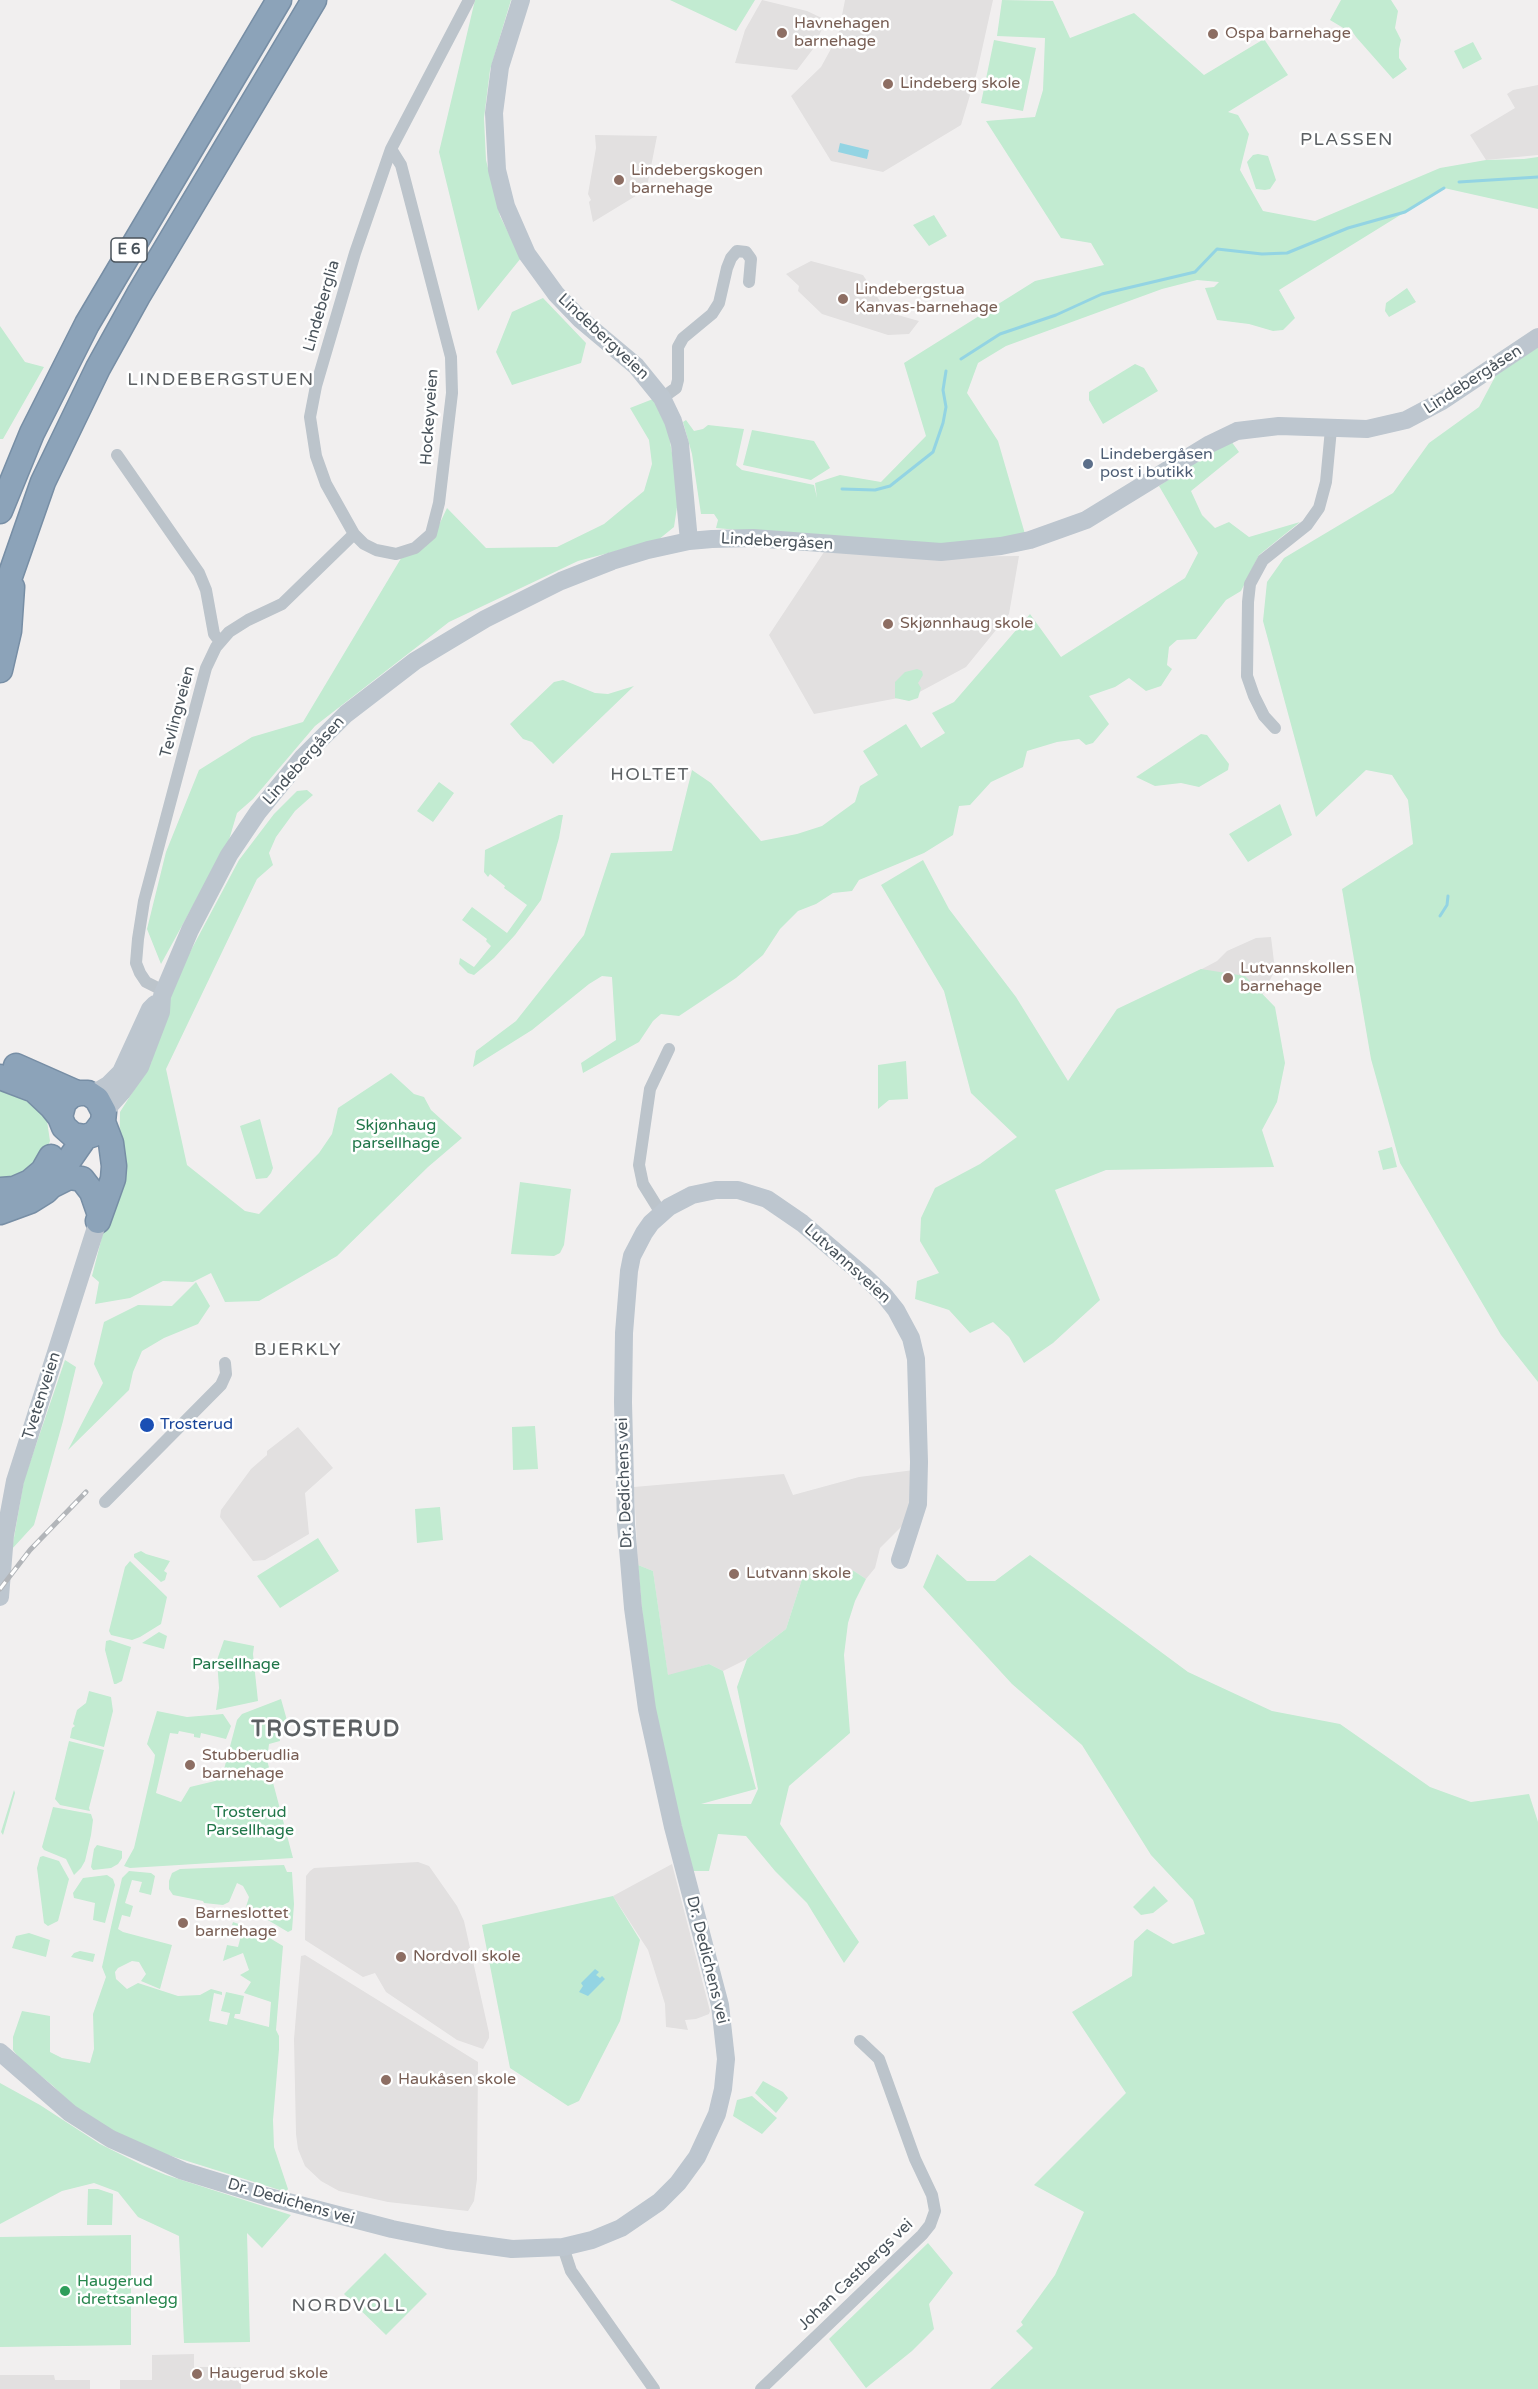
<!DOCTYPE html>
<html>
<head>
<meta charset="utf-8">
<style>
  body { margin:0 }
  canvas { display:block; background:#f1efef }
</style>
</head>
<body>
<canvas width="1538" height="2389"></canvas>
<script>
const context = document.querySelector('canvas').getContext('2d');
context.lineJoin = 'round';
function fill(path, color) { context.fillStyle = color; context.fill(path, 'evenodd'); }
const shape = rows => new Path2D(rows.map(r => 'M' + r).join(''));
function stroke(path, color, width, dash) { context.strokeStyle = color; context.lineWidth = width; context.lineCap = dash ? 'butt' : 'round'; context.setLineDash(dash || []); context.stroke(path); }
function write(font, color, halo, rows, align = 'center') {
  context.font = font + ' "Varela Round",sans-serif'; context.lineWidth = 5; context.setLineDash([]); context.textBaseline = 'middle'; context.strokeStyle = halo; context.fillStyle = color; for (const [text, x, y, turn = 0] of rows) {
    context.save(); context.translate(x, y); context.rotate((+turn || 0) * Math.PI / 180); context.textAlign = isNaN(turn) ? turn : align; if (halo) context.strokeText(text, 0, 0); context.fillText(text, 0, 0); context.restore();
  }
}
fill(shape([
  [762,0,807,11,826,20,813,49,797,70,735,63,745,30],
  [845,0,993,0,977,72,961,125,883,172,831,161,791,96,821,67,838,36],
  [1538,85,1538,155,1486,160,1470,135,1515,108,1507,94,1513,90],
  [595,135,657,136,648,182,639,194,593,222,589,202,591,200,588,194,596,148],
  [811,261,863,275,887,312,919,321,909,334,888,335,822,314,798,291,799,286,786,274],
  [824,552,921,557,1019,556,1009,614,966,667,914,695,814,714,769,635],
  [1271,937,1275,970,1261,998,1168,987,1217,961,1227,951,1256,938],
  [298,1427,333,1468,305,1493,309,1534,265,1560,253,1561,220,1517,221,1510,251,1469,267,1455,267,1451],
  [914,1470,914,1497,906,1522,880,1548,875,1568,866,1579,854,1571,803,1576,786,1629,747,1659,723,1671,709,1664,668,1676,653,1571,638,1565,634,1487,784,1474,793,1495,859,1477],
  [418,1862,429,1866,457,1906,464,1921,489,2033,489,2038,483,2049,457,2040,386,1992,375,1973,363,1977,305,1940,306,1876,310,1871,314,1868],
  [672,1864,710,2011,709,2014,696,2019,685,2020,688,2030,666,2027,665,2004,648,1950,613,1896],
  [305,1955,478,2062,477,2179,474,2201,468,2211,388,2202,339,2191,321,2181,305,2166,298,2149,296,2134,294,2039,301,1956],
  [194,2354,194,2367,241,2367,241,2389,120,2389,120,2380,152,2380,152,2355],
  [0,2375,54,2375,55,2380,90,2380,90,2389,0,2389]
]), '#e2e0e0');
fill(shape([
  [475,0,511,0,490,70,484,118,486,160,500,216,521,258,478,311,439,152],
  [670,0,755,0,736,31],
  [1002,0,1053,1,1070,38,1134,13,1204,75,1264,39,1288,75,1228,112,1238,115,1249,134,1240,170,1263,211,1315,221,1440,168,1486,160,1524,159,1538,157,1538,209,1444,188,1279,290,1295,318,1283,330,1273,331,1249,324,1217,320,1205,288,1214,287,1219,282,1197,280,1162,289,1006,346,978,363,967,393,998,441,1025,534,958,545,862,541,716,528,718,520,714,514,701,514,692,454,683,422,686,420,694,431,703,429,708,425,744,429,736,465,742,470,814,485,817,498,815,483,840,475,881,482,926,436,904,363,1035,281,1104,265,1091,243,1061,238,986,121,1035,117,1043,90,1045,38,997,36],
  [1341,0,1391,0,1398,11,1395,28,1401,40,1399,49,1399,58,1407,69,1393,79,1356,37,1349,27,1345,29,1330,20],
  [994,40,1036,48,1023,111,981,103],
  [1473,42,1482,59,1463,69,1454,51],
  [1258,154,1268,156,1276,180,1270,189,1265,190,1256,189,1247,162,1253,155],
  [934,215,947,236,929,246,913,225],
  [1407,288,1416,302,1389,317,1385,311,1386,303],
  [543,298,586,343,581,363,512,385,496,352,512,312],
  [0,326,25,362,44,367,3,439,0,439],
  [1538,347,1538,1382,1501,1335,1400,1163,1371,1059,1342,889,1413,844,1408,800,1392,775,1366,770,1316,817,1263,621,1267,582,1284,558,1393,493,1429,443,1479,407,1496,375],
  [1135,364,1144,368,1158,391,1103,424,1089,400,1089,392],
  [653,399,668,430,679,494,674,527,658,540,578,561,449,622,315,726,253,799,237,813,229,840,161,964,147,929,166,852,199,770,252,737,303,722,409,545,428,535,439,525,447,508,486,548,557,547,604,524,644,491,652,464,649,440,630,408],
  [752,430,814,441,830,468,811,480,743,465],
  [1231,441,1239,452,1191,491,1202,515,1215,528,1229,522,1249,537,1300,522,1259,555,1241,591,1226,600,1196,639,1177,640,1169,647,1167,665,1172,669,1161,686,1146,691,1129,678,1115,687,1089,696,1109,724,1093,743,1086,745,1079,739,1057,742,1027,751,1023,767,991,782,970,805,959,806,953,835,924,853,859,880,852,891,833,893,816,904,798,911,780,929,763,955,736,978,679,1016,661,1014,653,1021,639,1042,583,1073,581,1063,616,1040,612,977,602,976,589,984,532,1030,473,1067,476,1051,516,1021,584,935,611,853,672,851,692,770,711,783,761,841,797,834,822,826,855,802,860,786,878,775,863,751,906,724,921,748,945,733,932,713,954,702,1030,614,1061,657,1185,578,1198,553,1159,486,1214,449],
  [917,669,922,671,923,675,918,683,921,688,918,698,909,701,895,698,895,682,905,672],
  [563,680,595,693,608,694,634,686,553,764,532,742,523,739,510,724,554,682],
  [1201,734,1207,735,1229,764,1228,770,1199,787,1181,783,1155,786,1136,777],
  [439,782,454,793,433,822,417,811],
  [307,790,313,795,295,811,276,837,269,853,273,865,257,879,166,1069,187,1165,245,1211,259,1214,319,1153,332,1134,338,1108,391,1073,414,1094,424,1097,431,1110,462,1138,428,1167,337,1256,259,1301,225,1302,211,1273,193,1282,163,1281,130,1298,95,1304,99,1282,92,1276,119,1170,120,1112,151,1063,173,984,239,860,274,814,297,791],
  [1280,804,1292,835,1248,862,1229,834],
  [559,815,563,815,559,838,541,900,515,935,494,958,474,975,468,973,459,964,460,958,474,967,491,946,486,941,487,939,462,920,472,907,507,933,527,905,504,888,505,886,490,874,488,877,484,872,485,850],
  [923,860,949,909,1016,997,1068,1081,1117,1009,1201,969,1245,976,1275,1007,1285,1063,1277,1102,1262,1130,1274,1167,1106,1170,1055,1190,1100,1300,1053,1343,1024,1363,1009,1337,993,1322,970,1333,949,1310,915,1299,917,1281,939,1273,920,1241,921,1218,935,1188,980,1164,1017,1137,971,1093,944,991,881,885],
  [906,1061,908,1099,889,1100,878,1109,878,1065],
  [0,1088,32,1102,47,1121,50,1141,42,1160,26,1174,0,1183],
  [260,1119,273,1168,271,1173,267,1178,256,1179,240,1126],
  [1392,1147,1397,1167,1383,1170,1378,1151],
  [520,1182,571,1189,564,1245,560,1253,554,1256,511,1254],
  [196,1282,210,1306,198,1324,164,1338,142,1351,133,1372,129,1390,68,1450,103,1383,94,1364,104,1322,138,1305,172,1306],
  [65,1360,76,1367,63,1421,34,1525,12,1549,24,1480],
  [535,1426,538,1469,513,1470,512,1427],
  [440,1507,443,1540,417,1543,415,1509],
  [318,1538,339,1571,280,1608,257,1576],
  [141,1551,146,1554,170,1561,164,1571,167,1573,165,1580,161,1582,134,1557,134,1554],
  [937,1554,967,1581,995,1581,1030,1555,1188,1672,1272,1711,1340,1724,1430,1787,1471,1802,1529,1794,1538,1822,1538,2389,990,2389,1033,2348,1016,2331,1023,2325,1021,2322,1055,2275,1084,2212,1034,2185,1126,2093,1072,2012,1132,1976,1134,1941,1147,1929,1173,1944,1205,1934,1193,1900,1151,1855,1082,1745,1012,1684,923,1587],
  [130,1561,167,1597,161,1624,140,1637,132,1640,111,1635,109,1631,125,1567],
  [638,1565,653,1571,668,1675,709,1664,723,1671,756,1789,701,1804,751,1804,758,1789,737,1687,747,1659,786,1629,803,1576,837,1569,854,1571,866,1579,855,1601,848,1623,844,1655,850,1733,789,1786,780,1824,859,1942,844,1963,807,1903,775,1871,746,1836,718,1834,709,1871,693,1871,651,1706],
  [159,1632,167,1636,164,1649,142,1643],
  [110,1640,131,1647,122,1681,116,1684,114,1684,105,1650,106,1641],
  [224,1640,254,1646,253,1654,258,1701,216,1710,219,1688,217,1660],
  [89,1691,111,1697,113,1711,104,1747,70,1738,72,1728,75,1726,73,1724,77,1710,86,1703],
  [281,1699,290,1731,279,1735,280,1741,269,1744,267,1760,293,1858,130,1868,124,1866,134,1848,154,1762,155,1755,147,1744,157,1711,187,1717,223,1714,231,1726,226,1739,201,1733,200,1738,194,1737,194,1734,179,1731,178,1734,170,1733,156,1793,181,1802,190,1787,215,1781,223,1773,237,1720,242,1714],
  [69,1741,104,1750,89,1808,90,1811,60,1805,55,1799],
  [14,1790,15,1793,3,1835,1,1832],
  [53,1807,91,1814,93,1820,91,1835,85,1861,81,1868,74,1875,66,1859,44,1850,42,1847],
  [97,1845,122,1851,122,1858,118,1864,111,1868,93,1870,91,1867,94,1849],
  [43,1856,59,1861,69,1879,58,1921,48,1926,44,1923,37,1868,40,1857],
  [284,1865,287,1872,292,1872,294,1904,292,1930,288,1932,246,1907,249,1897,243,1886,237,1883,229,1902,223,1905,204,1903,203,1901,173,1895,169,1889,169,1881,172,1873,180,1869],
  [129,1871,151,1873,155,1876,151,1895,139,1892,142,1882,132,1880,125,1903,133,1906,130,1917,122,1915,118,1929,123,1932,172,1945,160,1989,141,1981,146,1974,139,1962,132,1961,118,1968,115,1972,116,1979,127,1989,138,1983,178,1996,200,1995,211,1989,222,1992,222,1995,214,1993,209,2021,227,2025,230,2013,221,2011,226,1992,244,1996,240,2014,235,2014,234,2018,269,2027,271,2002,244,1993,251,1982,240,1975,249,1970,243,1953,223,1961,227,1945,238,1947,243,1928,232,1925,233,1922,258,1931,283,1946,276,2030,279,2036,279,2049,273,2120,274,2147,288,2189,286,2192,168,2155,128,2140,76,2108,52,2085,20,2059,13,2050,13,2037,22,2011,50,2016,50,2052,62,2058,90,2063,94,2049,93,2014,106,1977,102,1967,122,1878],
  [107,1875,113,1879,115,1885,105,1923,93,1920,95,1903,74,1898,73,1893,83,1878],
  [1154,1886,1168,1901,1153,1913,1141,1915,1133,1907],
  [613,1896,640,1940,620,2021,579,2101,568,2106,510,2068,482,1925],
  [29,1933,50,1940,46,1957,12,1948,16,1936],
  [80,1951,95,1954,93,1962,71,1957,74,1953],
  [763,2081,783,2092,788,2098,776,2113,755,2093],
  [0,2083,40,2105,100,2144,142,2165,166,2175,291,2215,262,2248,247,2233,250,2342,184,2343,179,2236,138,2217,118,2192,94,2183,62,2191,0,2224],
  [752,2096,777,2118,762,2134,733,2116,737,2100],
  [88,2189,98,2189,113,2194,112,2225,87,2225],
  [131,2235,131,2345,0,2347,0,2237],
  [928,2243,953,2273,929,2304,934,2329,912,2351,866,2388,829,2339],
  [385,2253,427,2294,386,2335,344,2294]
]), '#c2ebd1');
fill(shape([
  [840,143,869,150,867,159,838,152],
  [595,1969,599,1972,596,1975,600,1978,602,1976,605,1979,588,1996,579,1992,583,1986,581,1983]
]), '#93d4e3');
stroke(shape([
  [1459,182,1538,177],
  [961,359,1000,334,1056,315,1102,294,1195,272,1217,249,1262,254,1287,253,1348,228,1405,212,1444,188],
  [842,489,875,490,890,486,933,452,943,423,946,407,943,390,946,371],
  [1440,916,1447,905,1448,896]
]), '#93d4e3', 3);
const highway = shape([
  [0,511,32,433,87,324,279,0],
  [0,605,43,482,98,368,139,294,314,0],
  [0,670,9,631,12,587],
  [16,1066,77,1093],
  [0,1077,34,1090,52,1107,60,1117,64,1127,73,1135,85,1137,94,1134,103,1122,104,1112,97,1099,88,1093,80,1093,72,1095,64,1102,60,1117],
  [51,1186,69,1177,82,1179,92,1192,100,1215],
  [0,1190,14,1189,30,1182,43,1171,51,1157],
  [0,1212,30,1201,46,1191,51,1186,85,1137],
  [98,1221,113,1179,114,1166,111,1143,103,1122]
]);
stroke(highway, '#778ea5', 27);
stroke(shape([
  [662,398,676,388,678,380,678,347,683,338,712,314,719,303,727,268,731,258,737,251,746,252,751,259,749,282],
  [117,455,199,573,206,590,214,634,220,642],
  [354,534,364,544,376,550,396,554,415,548,431,534,439,503,452,393,451,357,401,165,391,149],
  [1275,728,1264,716,1254,696,1247,676,1248,602,1250,584,1263,560,1307,525,1319,508,1326,482,1331,429],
  [164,991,146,982,140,973,136,963,138,939,144,901,206,668,216,647,229,632,248,620,282,604,354,534,326,484,316,456,310,417,316,386,355,253,391,149,469,0],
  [661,1213,643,1184,639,1165,650,1089,669,1049],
  [105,1502,221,1385,226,1374,225,1363],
  [563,2247,571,2271,654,2389],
  [761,2389,922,2235,930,2225,935,2211,932,2195,915,2159,879,2059,860,2041]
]), '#bcc4cb', 12);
stroke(shape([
  [521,0,500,67,494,113,497,170,506,206,527,254,556,294,580,319,636,366,662,398,673,421,680,444,689,541],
  [91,1095,108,1085,121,1072,150,1009,155,1004],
  [104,1112,122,1092,140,1067,161,1012,162,996,190,930,229,855,258,812,303,757,346,714,415,661,485,619,561,581,612,561,648,550,689,541,712,539,753,538,941,552,1001,546,1030,540,1086,520,1210,444,1237,431,1279,426,1367,429,1406,420,1442,401,1538,337],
  [0,1597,5,1535,15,1481,98,1221],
  [0,2052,70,2113,111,2139,183,2171,265,2196,392,2229,447,2240,512,2249,563,2247,592,2240,621,2228,659,2202,678,2183,697,2157,717,2114,723,2089,726,2059,720,2005,673,1827,647,1709,633,1608,626,1524,623,1402,624,1333,629,1271,632,1256,644,1233,651,1223,669,1207,692,1195,716,1190,738,1190,767,1199,802,1223,863,1275,884,1295,896,1310,911,1338,916,1359,919,1462,918,1504,900,1560]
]), '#bdc6cf', 18);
stroke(highway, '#8ca3b9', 24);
const rail = shape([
  [0,1589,30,1550,86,1492]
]);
stroke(rail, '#b2b5b9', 5);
stroke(rail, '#fff', 3, [9]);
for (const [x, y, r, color] of [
  [782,33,6,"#8d6e63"],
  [1213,34,6,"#8d6e63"],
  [888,84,6,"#8d6e63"],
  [619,180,6,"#8d6e63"],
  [843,299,6,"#8d6e63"],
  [1088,464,6,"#5c6f8a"],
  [888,624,6,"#8d6e63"],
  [1228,978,6,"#8d6e63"],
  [147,1425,8,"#1a4fb4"],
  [734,1574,6,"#8d6e63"],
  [190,1765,6,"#8d6e63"],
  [183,1923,6,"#8d6e63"],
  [401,1957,6,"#8d6e63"],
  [386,2080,6,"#8d6e63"],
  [65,2291,6,"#2e9e5b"],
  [197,2374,6,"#8d6e63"]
]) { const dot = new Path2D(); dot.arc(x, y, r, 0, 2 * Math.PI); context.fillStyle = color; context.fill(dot); stroke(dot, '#fff', 2); }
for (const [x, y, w] of [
  [129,250,36]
]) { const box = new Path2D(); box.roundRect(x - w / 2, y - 12, w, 24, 4.5); context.fillStyle = '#fff'; context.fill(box); stroke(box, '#49535b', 1.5); }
write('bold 15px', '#49535b', null, [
  ["E 6",129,250]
]);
write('16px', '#785e54', '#fff', [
  ["Havnehagen",794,24],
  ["barnehage",794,42],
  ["Ospa barnehage",1225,34],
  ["Lindeberg skole",900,84],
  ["Lindebergskogen",631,171],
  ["barnehage",631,189],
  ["Lindebergstua",855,290],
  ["Kanvas-barnehage",855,308],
  ["Skjønnhaug skole",900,624],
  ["Lutvannskollen",1240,969],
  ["barnehage",1240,987],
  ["Lutvann skole",746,1574],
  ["Stubberudlia",202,1756],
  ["barnehage",202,1774],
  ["Barneslottet",195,1914],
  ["barnehage",195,1932],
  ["Nordvoll skole",413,1957],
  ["Haukåsen skole",398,2080],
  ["Haugerud skole",209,2374]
], 'left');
write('16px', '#49535b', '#fff', [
  ["Lindeberglia",322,306,-74],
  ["Lindebergveien",603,337,43],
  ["Lindebergåsen",1473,380,-33],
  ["Hockeyveien",430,417,-86],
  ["Lindebergåsen",777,542,3],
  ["Tevlingveien",178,712,-75],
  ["Lindebergåsen",304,761,-48],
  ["Lutvannsveien",847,1264,42],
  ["Tvetenveien",42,1396,-72],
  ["Dr. Dedichens vei",625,1483,-92],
  ["Dr. Dedichens vei",707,1960,76],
  ["Dr. Dedichens vei",291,2202,16],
  ["Johan Castbergs vei",856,2275,-44]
]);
write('16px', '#4e5e75', '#fff', [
  ["Lindebergåsen",1100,455],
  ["post i butikk",1100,473]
], 'left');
write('16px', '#207649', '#fff', [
  ["Skjønhaug",396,1126],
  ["parsellhage",396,1144],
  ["Parsellhage",236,1665],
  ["Trosterud",250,1813],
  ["Parsellhage",250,1831]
]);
write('16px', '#164399', '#fff', [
  ["Trosterud",160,1425]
], 'left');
write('16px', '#27864d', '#fff', [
  ["Haugerud",77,2282],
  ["idrettsanlegg",77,2300]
], 'left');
context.letterSpacing = '1.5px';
write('18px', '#5c6063', '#fff', [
  ["PLASSEN",1347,140],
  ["LINDEBERGSTUEN",221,380],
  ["HOLTET",650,775],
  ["BJERKLY",298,1350],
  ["NORDVOLL",349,2306]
]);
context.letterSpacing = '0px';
context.letterSpacing = '1.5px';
write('bold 22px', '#5c6063', '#fff', [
  ["TROSTERUD",326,1730]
]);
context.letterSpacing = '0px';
</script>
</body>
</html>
